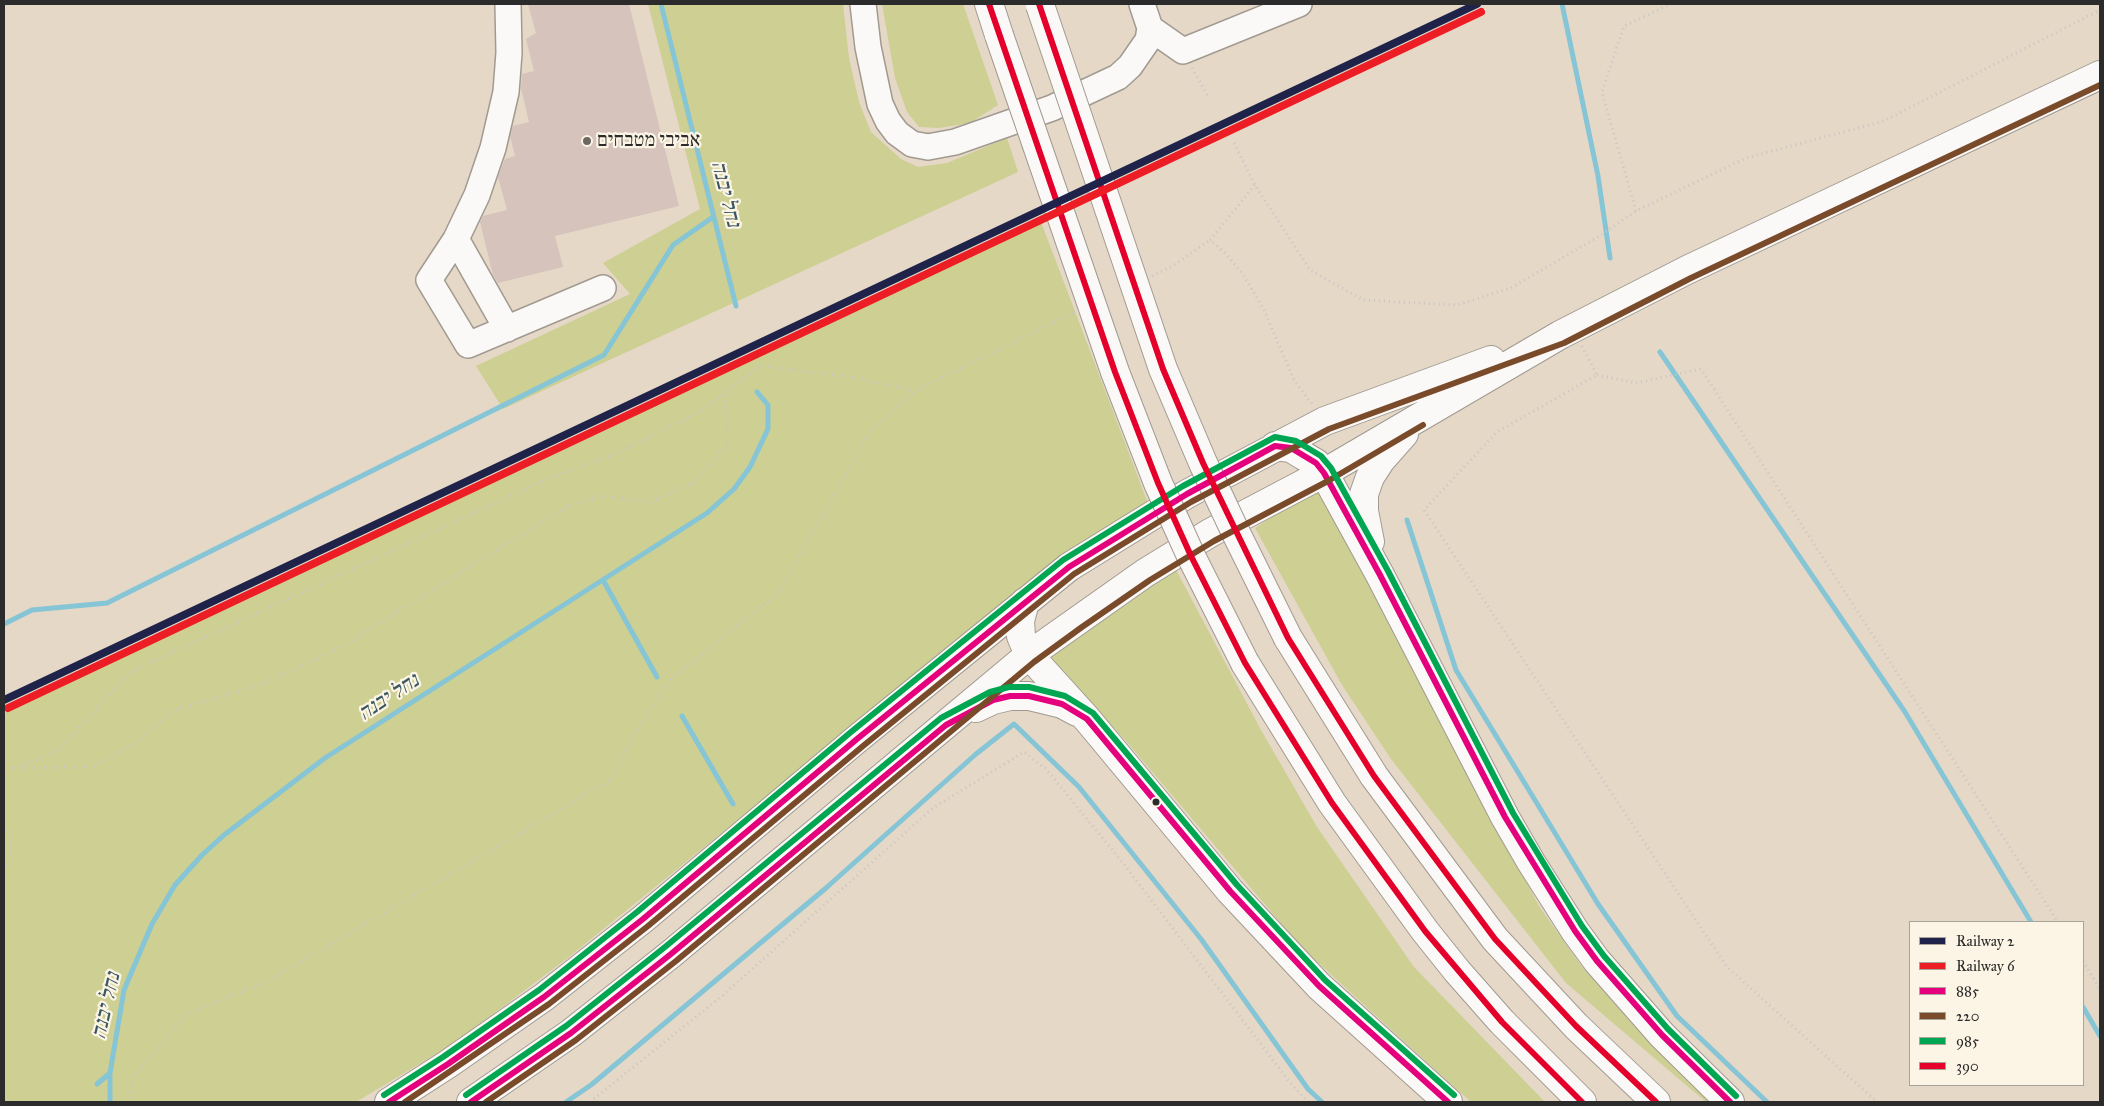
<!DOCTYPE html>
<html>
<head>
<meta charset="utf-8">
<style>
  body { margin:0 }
  #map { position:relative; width:2104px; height:1106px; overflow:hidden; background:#e5d8c7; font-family:"IM FELL Great Primer",serif }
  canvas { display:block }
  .frame { position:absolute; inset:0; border:5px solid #2b2b2b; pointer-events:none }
  .legend { position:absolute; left:1909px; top:921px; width:175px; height:165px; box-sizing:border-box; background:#fcf5e5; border:1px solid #a8a49b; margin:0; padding:6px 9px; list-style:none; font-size:15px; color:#2b2b2b }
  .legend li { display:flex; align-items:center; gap:10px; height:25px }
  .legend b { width:25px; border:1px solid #a8a49b }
</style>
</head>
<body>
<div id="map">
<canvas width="2104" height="1106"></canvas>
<div class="frame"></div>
<ul class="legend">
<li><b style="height:6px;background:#1f234a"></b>Railway 2</li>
<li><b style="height:6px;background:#ed1d26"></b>Railway 6</li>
<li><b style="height:6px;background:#e5007d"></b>885</li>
<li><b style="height:6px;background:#7a4b2a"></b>220</li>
<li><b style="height:6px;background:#00a651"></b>985</li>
<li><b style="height:6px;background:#e4002b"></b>390</li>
</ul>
</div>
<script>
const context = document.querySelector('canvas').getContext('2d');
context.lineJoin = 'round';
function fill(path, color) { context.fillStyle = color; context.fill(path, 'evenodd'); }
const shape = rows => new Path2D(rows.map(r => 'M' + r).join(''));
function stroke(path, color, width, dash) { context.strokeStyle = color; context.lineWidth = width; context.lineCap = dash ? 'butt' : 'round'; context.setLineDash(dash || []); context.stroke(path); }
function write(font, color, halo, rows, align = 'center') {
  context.font = font + ' "IM FELL Great Primer","Frank Ruhl Libre",serif'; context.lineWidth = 4.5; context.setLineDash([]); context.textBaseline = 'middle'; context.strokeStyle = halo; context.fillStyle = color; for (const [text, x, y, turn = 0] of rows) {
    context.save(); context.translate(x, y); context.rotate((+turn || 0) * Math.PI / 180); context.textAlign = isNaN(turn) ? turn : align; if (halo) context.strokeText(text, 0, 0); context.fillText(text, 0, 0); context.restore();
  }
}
fill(shape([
  [648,4,843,4,849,58,859,102,871,132,901,159,918,167,947,163,1007,138,1018,172,503,409,476,366,630,294,603,263,700,209],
  [882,4,963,4,998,105,970,123,939,128,919,127,907,112,895,78],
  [1041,222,1149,506,927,666,569,957,456,1042,356,1102,4,1102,4,713],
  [1317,486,1539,906,1582,967,1719,1102,1706,1102,1566,983,1391,759,1342,685,1255,528],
  [1175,568,1261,730,1317,827,1414,967,1545,1102,1471,1102,1432,1067,1302,948,1125,740,1049,657]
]), '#cdcf93');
stroke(shape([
  [661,4,736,306],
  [1562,4,1598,176,1610,258],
  [1660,352,1905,712,2031,922],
  [1407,520,1456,670,1598,904,1677,1016,1767,1102],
  [603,580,657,677],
  [4,624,32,610,107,603,604,355,673,245,713,217],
  [682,716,733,804],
  [2083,1007,2100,1036],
  [97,1084,110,1073],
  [110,1102,110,1073,124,990,152,924,175,885,202,855,224,835,325,758,707,513,734,489,750,467,768,429,768,405,757,392],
  [566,1102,591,1085,826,888,976,754,1014,724,1079,787,1201,939,1308,1089,1322,1102]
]), '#85c5d5', 5);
fill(shape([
  [528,4,629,4,679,206,555,236,563,267,498,283,493,275,480,222,483,216,507,210,498,177,505,159,515,156,510,136,513,126,529,122,521,88,522,74,534,71,526,39,536,33]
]), '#d5c3bc');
const minor = shape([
  [508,4,509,53,506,92,493,148,477,195,456,239,429,280,468,345,603,288],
  [863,4,868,47,880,104,888,121,897,133,912,144,928,147,955,142,1052,108,1118,77,1130,66,1148,40,1150,28,1142,4],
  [1150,28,1183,51,1299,4],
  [456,239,507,329]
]);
const highway = shape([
  [989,4,999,35],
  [1275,446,1291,448,1304,456,1316,463,1324,473,1380,575,1505,817,1531,862,1575,931,1597,961,1662,1035,1730,1102],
  [1370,542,1364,511,1364,494,1370,477,1381,460,1404,434],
  [1025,602,1020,621,1021,636,1029,655,1087,719,1230,891,1319,986,1448,1102],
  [1288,638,1374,776,1495,939,1576,1026,1656,1102],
  [1245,663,1332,803,1425,931,1457,971,1502,1022,1582,1102],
  [976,708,993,700,1010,696,1029,696,1062,704,1077,712],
  [389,1102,448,1064,544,997,643,919,857,739,1069,567,1187,494,1325,421,1491,360],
  [471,1102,571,1033,671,954,1029,655,1145,573,1210,533,1324,473,1560,335,1687,270,2100,75]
]);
stroke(minor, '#a19a91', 28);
stroke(highway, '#a19a91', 30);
stroke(shape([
  [1192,68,1208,96],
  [1234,143,1255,185,1310,270,1363,300,1457,305,1511,288,1598,237,1636,211,1746,158,1884,121,2100,10],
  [1255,185,1210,240,1225,253,1242,273,1263,308,1295,382,1313,405],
  [1636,211,1602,92,1624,26,1671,4],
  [1152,276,1171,267,1210,240],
  [1582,346,1597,375,1497,432,1424,510,1727,967,1877,1102],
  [1597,375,1636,383,1701,369,2058,922],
  [17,767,58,751,130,672,554,476,613,455,699,412,725,393],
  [4,768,92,767,139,741,172,711,260,685,339,648,568,506,603,496,651,502,695,482,727,444,725,393,762,366,852,377,915,391],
  [4,826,10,839,11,852,7,863,4,868],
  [2083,961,2100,989],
  [130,1102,133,1077,188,1013,266,982,611,780,634,735,670,680,779,592,869,433,915,391,1074,312],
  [590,1102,722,996,933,808,1024,752,1046,769,1123,863,1292,1085,1308,1102]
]), '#c8c5c2', 3, [1, 4]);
stroke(minor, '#fbf9f7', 25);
stroke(highway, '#fbf9f7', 28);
const highwayBridge = shape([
  [1040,5,1163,369,1203,463,1236,533,1288,638],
  [999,35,1115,372,1158,483,1191,556,1245,663]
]);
stroke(highwayBridge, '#a19a91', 30, []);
stroke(highwayBridge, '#fbf9f7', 28);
stroke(shape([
  [389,1102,448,1064,544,997,643,919,857,739,1069,567,1187,494,1275,446,1291,448,1316,463,1324,473,1380,575,1505,817,1575,931,1597,961,1662,1035,1730,1102],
  [471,1102,571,1033,671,954,946,725,993,700,1010,696,1029,696,1062,704,1087,719,1230,891,1319,986,1448,1102]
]), '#e5007d', 6);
stroke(shape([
  [405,1102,549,1004,648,926,863,746,1074,574,1191,502,1329,429,1564,343,1691,278,2100,85],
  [486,1102,576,1040,676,961,1034,662,1082,627,1150,580,1214,541,1328,481,1423,425]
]), '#7a4b2a', 6);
stroke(shape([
  [384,1095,443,1057,539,990,637,912,851,732,1063,560,1183,486,1275,437,1296,441,1321,456,1331,468,1388,571,1513,813,1582,926,1604,956,1668,1029,1736,1096],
  [466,1095,566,1026,665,947,941,718,990,692,1009,687,1029,687,1065,696,1093,713,1237,885,1325,980,1454,1095]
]), '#00a651', 6);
stroke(shape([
  [989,4,1115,372,1158,483,1191,556,1245,663,1332,803,1425,931,1502,1022,1582,1102],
  [1039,4,1163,369,1203,463,1288,638,1374,776,1495,939,1576,1026,1656,1102]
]), '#e4002b', 6);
stroke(shape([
  [4,700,1477,4]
]), '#1f234a', 8);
stroke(shape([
  [8,708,1481,12]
]), '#ed1d26', 8);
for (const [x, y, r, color] of [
  [587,141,5,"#6c6862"],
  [1156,802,4.5,"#2b2b2b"]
]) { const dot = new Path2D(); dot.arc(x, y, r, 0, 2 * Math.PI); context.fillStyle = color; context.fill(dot); stroke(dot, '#fcf5e5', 2); }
write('20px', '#2b2b2b', '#fcf5e5', [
  ["אביבי מטבחים",597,141]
], 'left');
write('italic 21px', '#3a5760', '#fcf5e5', [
  ["נחל יבנה",725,194,76],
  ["נחל יבנה",389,698,-33],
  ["נחל יבנה",107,1006,-77]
]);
</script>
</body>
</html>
